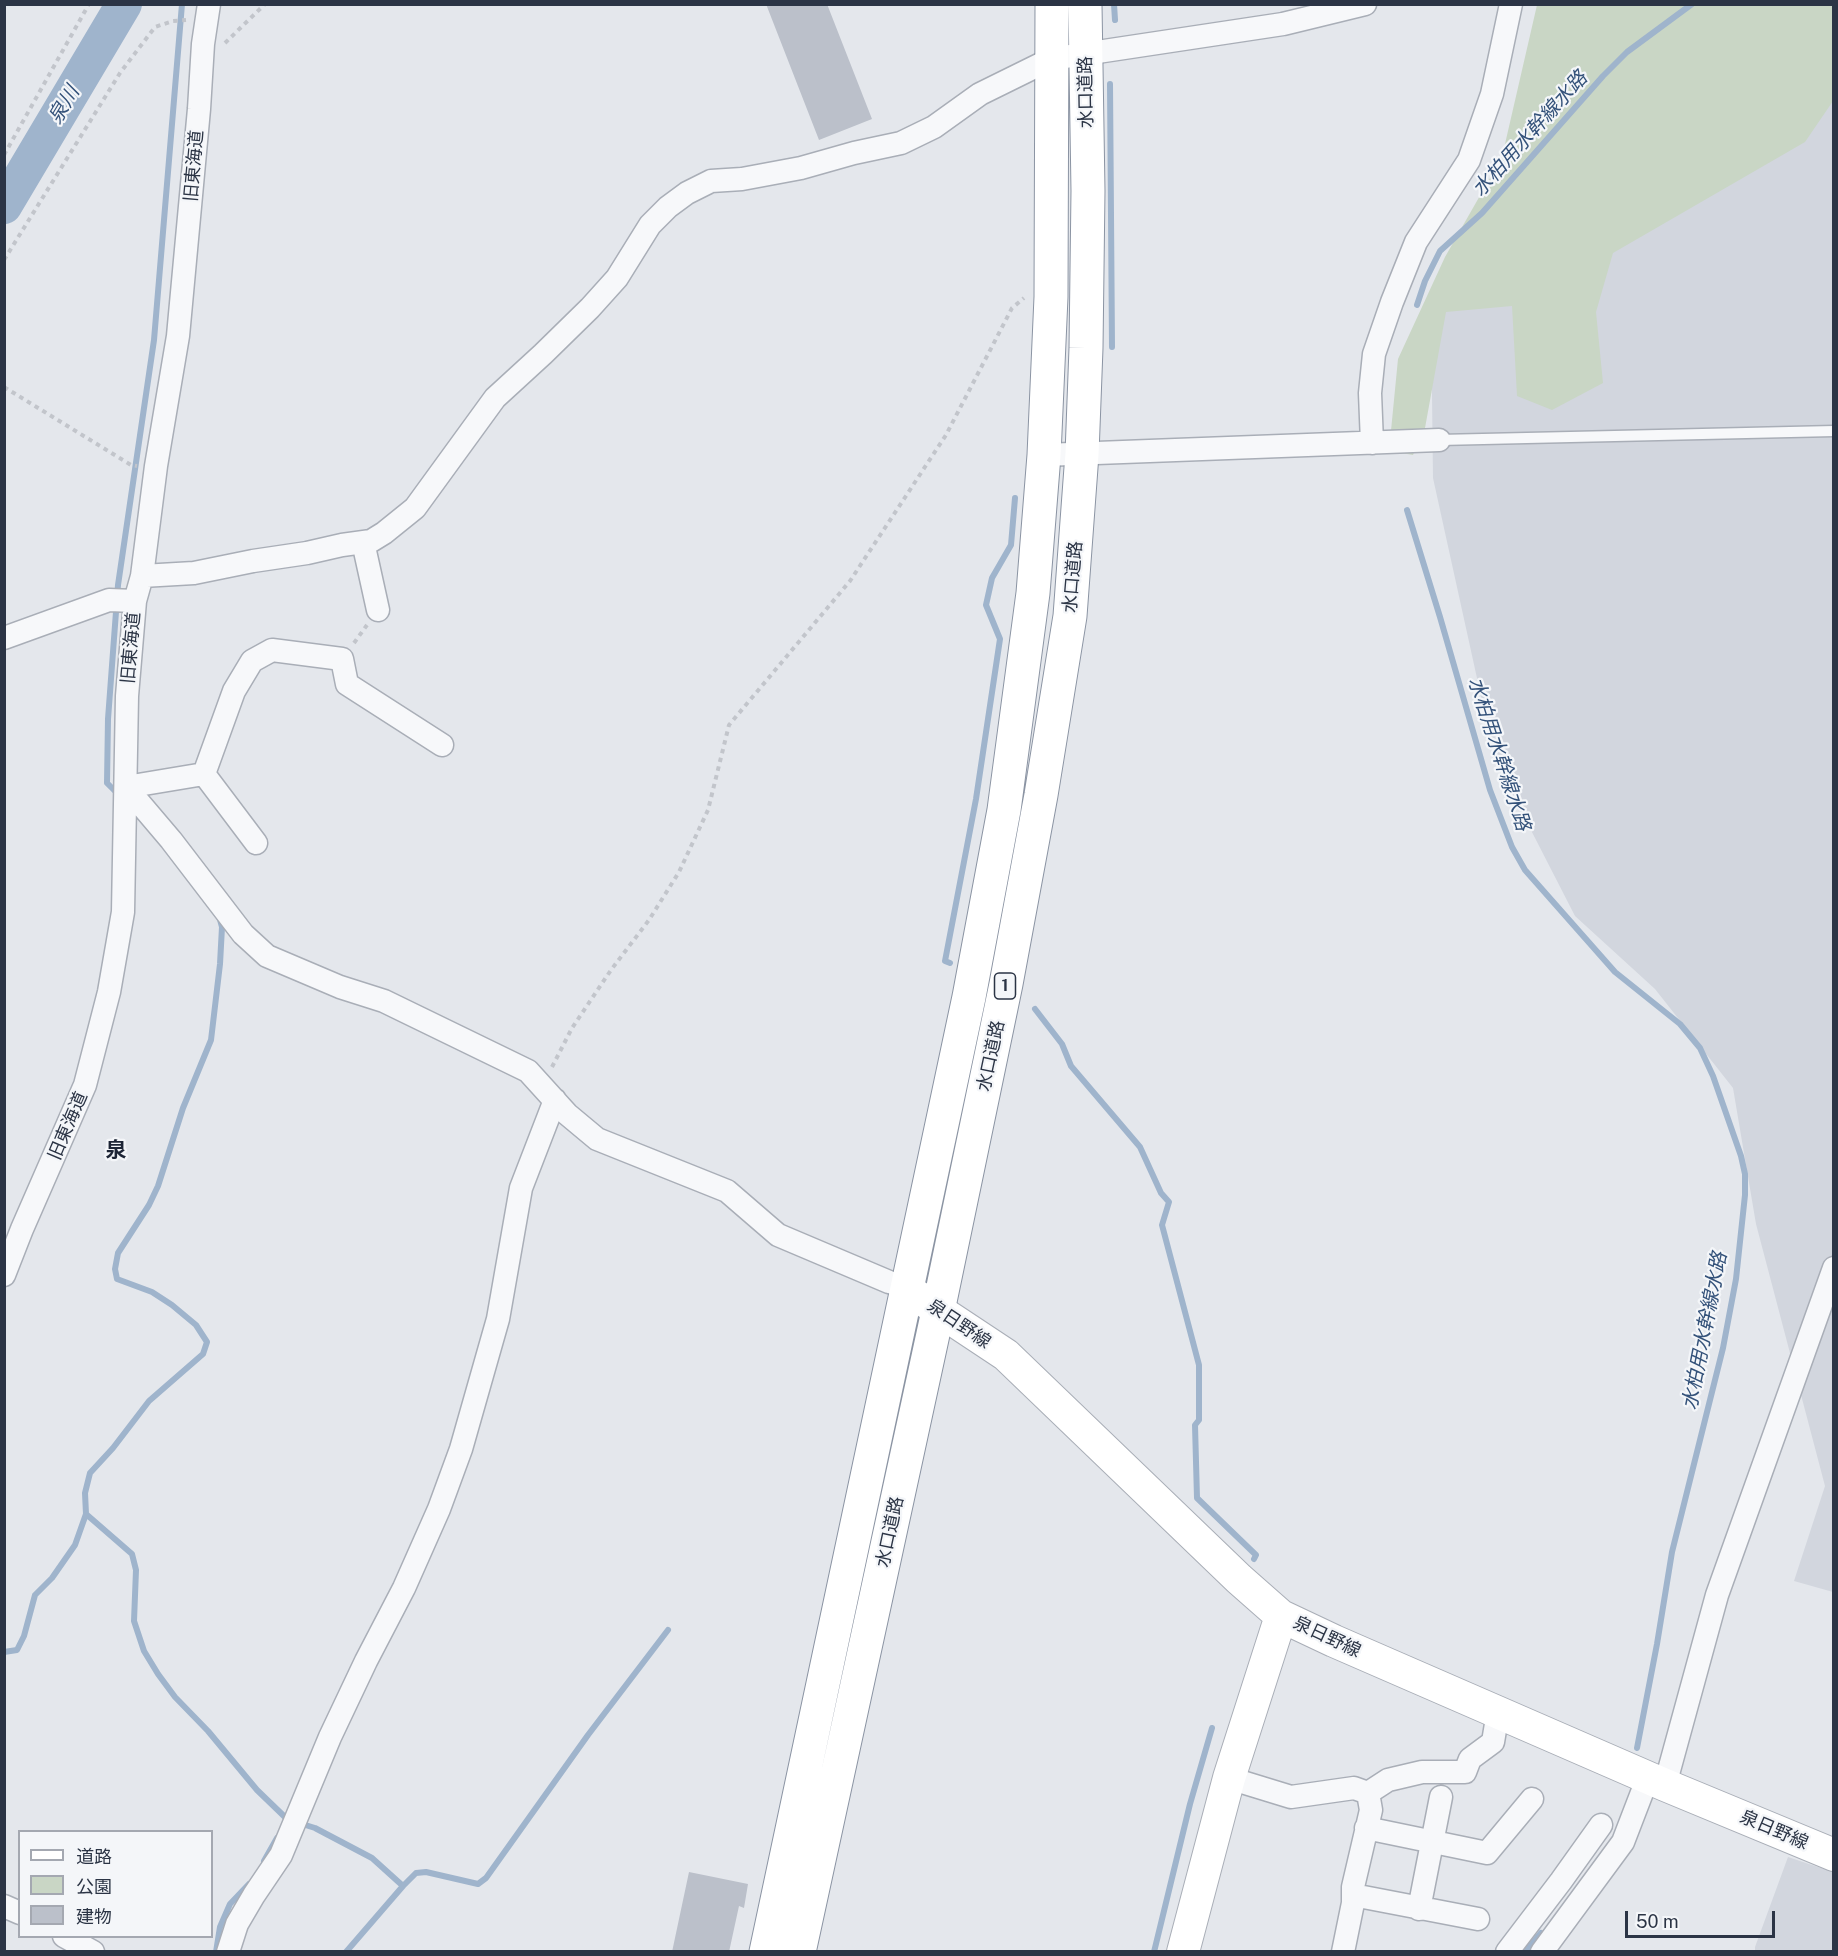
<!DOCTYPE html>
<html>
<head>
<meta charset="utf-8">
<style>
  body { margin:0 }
  #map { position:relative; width:1838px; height:1956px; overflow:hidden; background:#e4e7ec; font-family:"Public Sans","Noto Sans JP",sans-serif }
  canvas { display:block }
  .frame { position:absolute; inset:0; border:6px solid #2b3445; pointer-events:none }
  .legend { position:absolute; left:18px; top:1830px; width:195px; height:108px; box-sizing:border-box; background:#f4f6f9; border:2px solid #a4a8b1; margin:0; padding:8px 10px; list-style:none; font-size:18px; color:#2b3445 }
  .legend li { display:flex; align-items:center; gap:12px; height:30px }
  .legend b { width:30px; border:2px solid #a4a8b1 }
  .scale { position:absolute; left:1625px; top:1911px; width:150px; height:27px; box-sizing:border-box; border:3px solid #2b3445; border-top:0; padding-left:8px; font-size:18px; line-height:21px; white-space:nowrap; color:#2b3445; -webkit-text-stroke:4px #f4f6f9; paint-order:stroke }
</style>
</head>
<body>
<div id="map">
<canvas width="1838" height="1956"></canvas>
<div class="frame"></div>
<ul class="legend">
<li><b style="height:8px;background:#fff"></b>道路</li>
<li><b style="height:16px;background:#c9d6c5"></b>公園</li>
<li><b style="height:16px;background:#bbc0ca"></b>建物</li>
</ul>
<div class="scale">50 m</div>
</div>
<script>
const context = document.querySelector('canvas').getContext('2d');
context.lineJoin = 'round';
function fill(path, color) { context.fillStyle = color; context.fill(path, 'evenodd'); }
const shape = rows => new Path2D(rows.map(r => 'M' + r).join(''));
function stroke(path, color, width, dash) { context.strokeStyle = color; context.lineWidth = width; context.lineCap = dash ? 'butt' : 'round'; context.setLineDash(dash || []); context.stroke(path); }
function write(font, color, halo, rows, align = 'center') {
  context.font = font + ' "Public Sans","Noto Sans JP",sans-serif'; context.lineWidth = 4.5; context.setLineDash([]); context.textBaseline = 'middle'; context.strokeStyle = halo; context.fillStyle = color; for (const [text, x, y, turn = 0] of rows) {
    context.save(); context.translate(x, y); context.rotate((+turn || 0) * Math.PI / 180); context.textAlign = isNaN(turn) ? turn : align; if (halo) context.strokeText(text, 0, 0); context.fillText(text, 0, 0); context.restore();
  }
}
fill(shape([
  [1833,88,1833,1592,1794,1581,1825,1486,1756,1224,1733,1088,1655,989,1575,916,1495,760,1433,478,1431,312],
  [1788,1857,1833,1872,1833,1951,1755,1951,1755,1947]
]), '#d2d6de');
fill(shape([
  [1537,5,1833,5,1833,101,1805,142,1613,253,1596,312,1603,383,1552,410,1517,396,1512,306,1446,312,1425,428,1413,455,1389,451,1398,359,1445,257,1502,157]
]), '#c9d6c5');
stroke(shape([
  [1114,4,1115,20],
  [1110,84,1112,347],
  [1417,305,1425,281,1440,251,1482,213,1603,76,1627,52,1692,4],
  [1407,510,1440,617,1490,790,1512,847,1525,870,1615,972,1680,1024,1700,1048,1713,1076,1741,1156,1745,1174,1745,1195,1736,1279,1723,1348,1672,1552,1657,1644,1637,1748],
  [119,795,107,783,108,719,118,585,154,340,182,4],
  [950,963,945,961,976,799,1000,639,986,605,992,578,1011,545,1015,498],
  [1035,1009,1062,1044,1071,1066,1140,1147,1161,1193,1169,1202,1162,1225,1199,1365,1199,1420,1195,1425,1197,1498,1256,1555,1254,1559],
  [86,1514,132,1554,136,1570,134,1621,144,1651,158,1674,175,1697,208,1731,257,1790,287,1819,286,1821],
  [4,1652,17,1650,24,1636,35,1595,52,1578,75,1545,86,1514,85,1493,90,1473,113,1448,149,1401,203,1354,207,1342,196,1325,172,1305,152,1292,117,1279,115,1269,118,1253,149,1205,158,1186,183,1108,211,1040,220,964,222,927,219,916],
  [299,1823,315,1828,372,1858,403,1886,346,1952],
  [264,1861,277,1838],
  [403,1886,416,1873,426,1872,478,1884,486,1878,588,1735,668,1630],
  [216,1952,220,1927,230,1904,249,1884],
  [1154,1952,1190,1804,1212,1728],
  [1525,1952,1541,1933]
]), '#9fb4cc', 6);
stroke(shape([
  [4,206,124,4]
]), '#9fb4cc', 36);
fill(shape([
  [766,4,827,4,872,119,819,140],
  [689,1872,748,1884,744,1908,739,1906,729,1952,672,1952]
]), '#bbc0ca');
const lane = shape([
  [1439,440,1834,431]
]);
const street = shape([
  [1372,443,1370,393,1374,354,1392,302,1416,242,1469,160,1492,94,1511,4],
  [1044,455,1439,440],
  [363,542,378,610],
  [142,576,194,573,253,561,307,553,342,545,371,541,384,533,415,508,495,398,543,354,590,308,617,278,650,225,668,207,687,193,711,181,742,179,801,168,854,153,901,143,934,127,980,94,1051,59,1283,24,1365,4],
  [4,638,109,600,135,601],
  [204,774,256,843],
  [126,787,171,840,243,934,267,956,340,987,384,1001,528,1071,567,1114,597,1139,727,1191,778,1235,889,1282,906,1287],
  [126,787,204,774,234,691,252,661,272,650,342,659,347,684,442,745],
  [4,1275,22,1229,85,1085,109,992,123,912,127,696,135,601,142,576,156,466,178,336,199,109,203,44,209,4],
  [1229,1778,1291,1797,1354,1788,1368,1793,1371,1810,1353,1887,1353,1903,1343,1952],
  [1665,1785,1717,1595,1834,1268],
  [1368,1793,1388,1780,1422,1772,1465,1772,1470,1759,1493,1742,1498,1712],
  [1366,1828,1487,1853,1532,1799],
  [1353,1895,1478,1919],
  [4,1906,20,1913],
  [1419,1909,1441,1797],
  [64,1936,93,1952],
  [228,1952,237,1924,254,1895,281,1855,330,1737,366,1661,404,1588,439,1509,461,1449,498,1319,521,1188,555,1100],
  [1507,1952,1561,1881,1601,1825],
  [1542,1952,1623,1842,1648,1777]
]);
const secondary = shape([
  [917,1296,1006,1355,1239,1579,1281,1616,1334,1641,1665,1785,1834,1855],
  [1183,1952,1229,1778,1281,1616]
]);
const highway = shape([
  [766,1952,969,997,1004,810,1033,593,1044,455,1051,297,1052,4],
  [799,1952,938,1311,1006,984,1041,795,1070,616,1082,454,1086,348,1088,191,1085,4]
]);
stroke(lane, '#a9aeb7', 13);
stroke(street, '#a9aeb7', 25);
stroke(secondary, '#a9aeb7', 34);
stroke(highway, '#8b94a3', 35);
stroke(shape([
  [225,43,265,4],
  [4,155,89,4],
  [4,260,120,73,155,27,173,21,186,20],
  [4,387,131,465,137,466],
  [354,643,367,625],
  [552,1067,572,1028,611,970,649,920,679,872,708,810,729,725,850,581,946,435,1012,308,1024,298]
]), '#c2c5cb', 4, [4.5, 4.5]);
stroke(lane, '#f7f8fa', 10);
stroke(street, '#f7f8fa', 22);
stroke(secondary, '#fff', 32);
stroke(highway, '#fff', 33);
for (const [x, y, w] of [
  [1005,986,21]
]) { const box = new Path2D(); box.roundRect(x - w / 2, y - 13, w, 26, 4.5); context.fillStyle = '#f4f6f9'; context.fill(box); stroke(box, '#2b3445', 1.5); }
write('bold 16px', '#2b3445', null, [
  ["1",1005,986]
]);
write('18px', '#2b3445', '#f4f6f9', [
  ["水口道路",1086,92,-91],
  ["旧東海道",194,166,-85],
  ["水口道路",1073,577,-85],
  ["旧東海道",131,648,-85],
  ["水口道路",991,1056,-78],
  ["旧東海道",68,1126,-67],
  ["泉日野線",959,1324,34],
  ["水口道路",890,1532,-78],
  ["泉日野線",1327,1637,25],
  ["泉日野線",1774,1830,23]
]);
write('italic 20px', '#34527a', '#f4f6f9', [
  ["泉川",64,105,-59],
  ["水柏用水幹線水路",1530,134,-48],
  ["水柏用水幹線水路",1499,754,72],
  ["水柏用水幹線水路",1705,1331,-79]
]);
write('bold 21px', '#1d2536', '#f4f6f9', [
  ["泉",116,1151]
]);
</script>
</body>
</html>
